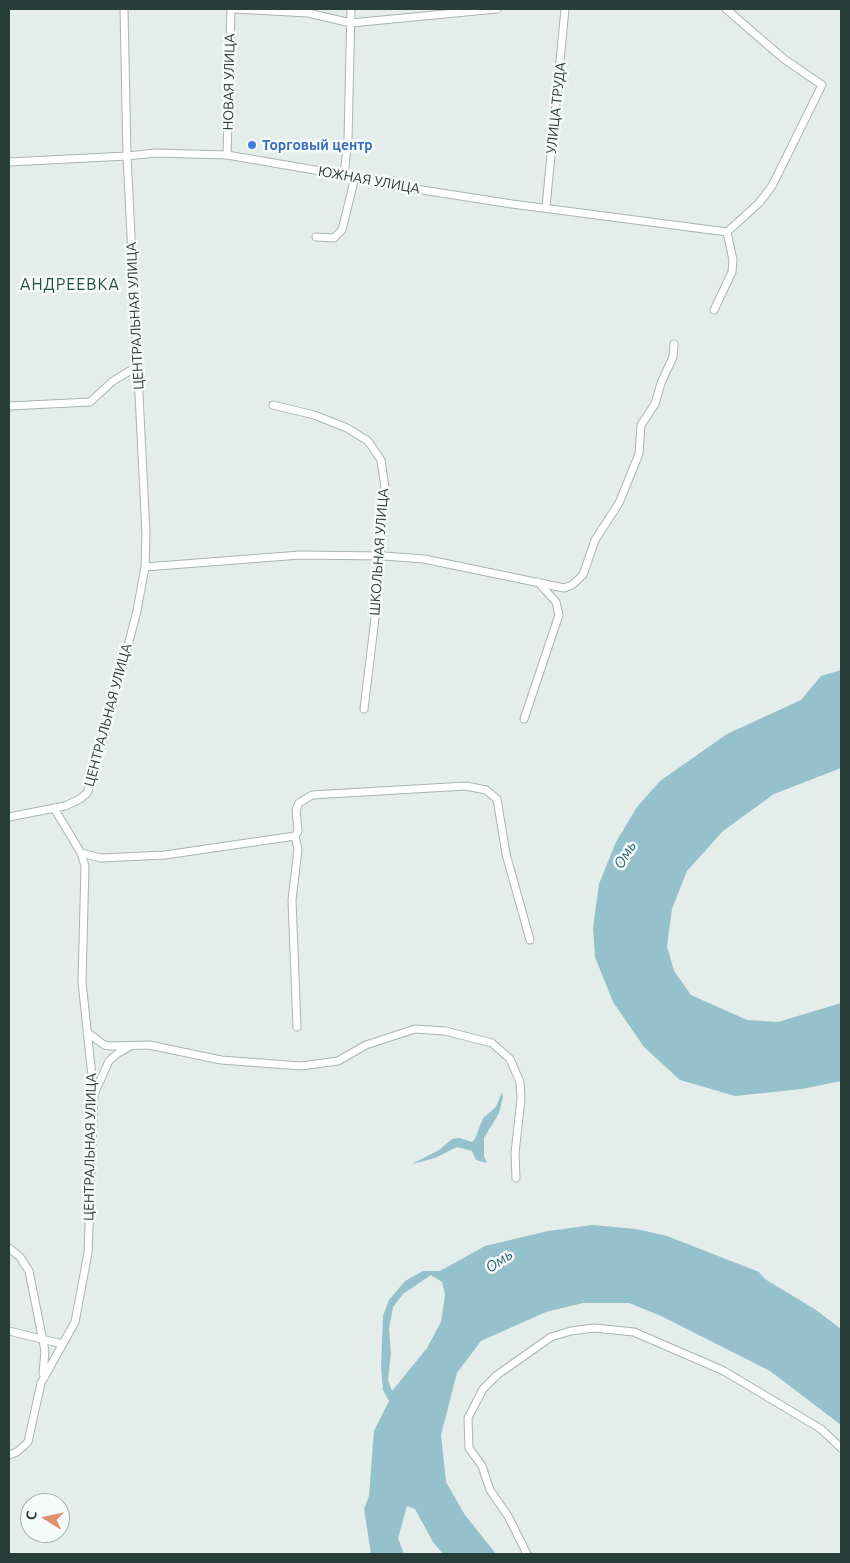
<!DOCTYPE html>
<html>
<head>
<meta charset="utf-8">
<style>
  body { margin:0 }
  #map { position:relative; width:850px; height:1563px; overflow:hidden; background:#e5edea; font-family:Ubuntu,sans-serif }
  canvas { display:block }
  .frame { position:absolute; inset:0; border:10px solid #263d38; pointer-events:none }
  .north { position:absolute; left:20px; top:1493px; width:50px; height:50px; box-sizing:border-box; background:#f6faf8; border:1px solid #a3aeab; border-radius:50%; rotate:280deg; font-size:14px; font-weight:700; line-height:20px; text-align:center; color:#263d38 }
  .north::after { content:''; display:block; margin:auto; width:18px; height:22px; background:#e38f6d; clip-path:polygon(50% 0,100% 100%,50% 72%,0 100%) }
</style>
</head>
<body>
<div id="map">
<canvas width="850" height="1563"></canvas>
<div class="frame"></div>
<div class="north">С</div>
</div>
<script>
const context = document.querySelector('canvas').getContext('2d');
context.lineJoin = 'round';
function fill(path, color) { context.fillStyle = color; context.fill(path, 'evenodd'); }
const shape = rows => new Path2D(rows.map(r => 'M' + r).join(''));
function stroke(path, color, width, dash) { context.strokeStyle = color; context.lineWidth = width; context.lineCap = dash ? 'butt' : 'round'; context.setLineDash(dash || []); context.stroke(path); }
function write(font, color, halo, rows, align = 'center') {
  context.font = font + ' Ubuntu,sans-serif'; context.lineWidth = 5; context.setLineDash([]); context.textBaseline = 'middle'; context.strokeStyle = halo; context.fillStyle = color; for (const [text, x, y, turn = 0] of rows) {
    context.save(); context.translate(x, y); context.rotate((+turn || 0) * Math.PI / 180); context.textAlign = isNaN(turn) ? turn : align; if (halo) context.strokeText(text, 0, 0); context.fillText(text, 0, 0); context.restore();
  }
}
fill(shape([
  [841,670,841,768,774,794,723,831,687,871,672,909,667,946,674,971,691,995,747,1020,778,1022,841,1003,841,1081,802,1089,735,1096,680,1080,644,1047,613,1002,595,957,593,928,599,884,616,842,637,807,660,781,727,734,801,700,821,676],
  [502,1092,503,1097,499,1113,484,1138,484,1156,487,1163,476,1160,472,1151,457,1147,435,1158,412,1164,439,1150,452,1139,459,1138,472,1142,475,1139,483,1118,496,1107],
  [593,1225,636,1229,667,1236,759,1272,765,1279,816,1310,841,1329,841,1425,770,1371,661,1316,629,1303,583,1303,546,1312,481,1341,457,1373,441,1435,446,1482,465,1515,496,1554,443,1554,433,1542,415,1509,407,1506,398,1538,404,1554,371,1554,364,1509,369,1496,374,1431,389,1401,383,1390,381,1367,383,1316,389,1300,405,1281,423,1271,440,1271,485,1246,548,1231],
  [431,1275,442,1282,445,1295,441,1322,427,1348,392,1391,388,1380,391,1353,389,1329,393,1307,403,1294]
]), '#94c1cc');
const minor = shape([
  [235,9,308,13,351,23,497,9],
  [726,9,784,59,822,85,772,186,759,203,727,232],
  [227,155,231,9],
  [9,162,127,156,156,153,227,155,344,175,377,183,512,204,727,232],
  [344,175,348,139,351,9],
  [546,207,565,9],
  [316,237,334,238,342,230,355,177],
  [714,310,732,272,733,260,727,232],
  [273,405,314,415,347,428,368,441,381,460,385,487,383,517,375,618,364,709],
  [9,406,90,402,113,381,138,366],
  [145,567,300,555,384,556,424,559,564,588,572,585,583,575,595,540,619,503,639,454,641,425,655,404,661,383,673,357,674,344],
  [524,719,559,615,556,602,538,582],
  [9,817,65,806,80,799,87,793,95,771,137,611,145,567,146,534,127,156,124,9],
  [295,836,298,831,296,810,299,803,312,795,466,786,486,790,497,799,506,854,530,940],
  [295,836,298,849,292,900,297,1027],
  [81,853,101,858,165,855,295,836],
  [87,1032,104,1045,110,1046,149,1045,221,1060,301,1066,338,1061,366,1045,415,1029,445,1031,492,1043,510,1059,520,1082,521,1099,515,1153,516,1178],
  [95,1092,109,1061,118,1053,131,1046],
  [9,1248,20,1257,29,1271,45,1351,43,1373],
  [9,1331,62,1344],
  [9,1455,17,1452,28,1442,41,1383,75,1322,88,1253,94,1095,82,982,85,866,81,853,54,808],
  [527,1554,508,1516,490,1490,482,1466,469,1448,468,1418,483,1389,497,1375,551,1337,571,1331,594,1328,634,1332,724,1371,821,1429,841,1448]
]);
stroke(minor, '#a8b5b1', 9);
stroke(minor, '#fff', 7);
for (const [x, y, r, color] of [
  [252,145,5,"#3f7fe0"]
]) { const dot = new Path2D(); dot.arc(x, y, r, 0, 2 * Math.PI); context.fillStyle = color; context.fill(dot); stroke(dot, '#f6faf8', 2); }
write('14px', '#263d38', '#f6faf8', [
  ["НОВАЯ УЛИЦА",229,82,-89],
  ["УЛИЦА ТРУДА",556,108,-84],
  ["ЮЖНАЯ УЛИЦА",369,180,10],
  ["ЦЕНТРАЛЬНАЯ УЛИЦА",135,316,-93],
  ["ШКОЛЬНАЯ УЛИЦА",379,552,-86],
  ["ЦЕНТРАЛЬНАЯ УЛИЦА",108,715,-75],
  ["ЦЕНТРАЛЬНАЯ УЛИЦА",90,1147,-89]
]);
write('bold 14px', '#366cbe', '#f6faf8', [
  ["Торговый центр",262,145]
], 'left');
write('italic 15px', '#266373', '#f6faf8', [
  ["Омь",625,855,-59],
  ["Омь",499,1261,-34]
]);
context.letterSpacing = '1px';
write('16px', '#244d45', '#f6faf8', [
  ["АНДРЕЕВКА",70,285]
]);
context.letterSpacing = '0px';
</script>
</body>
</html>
